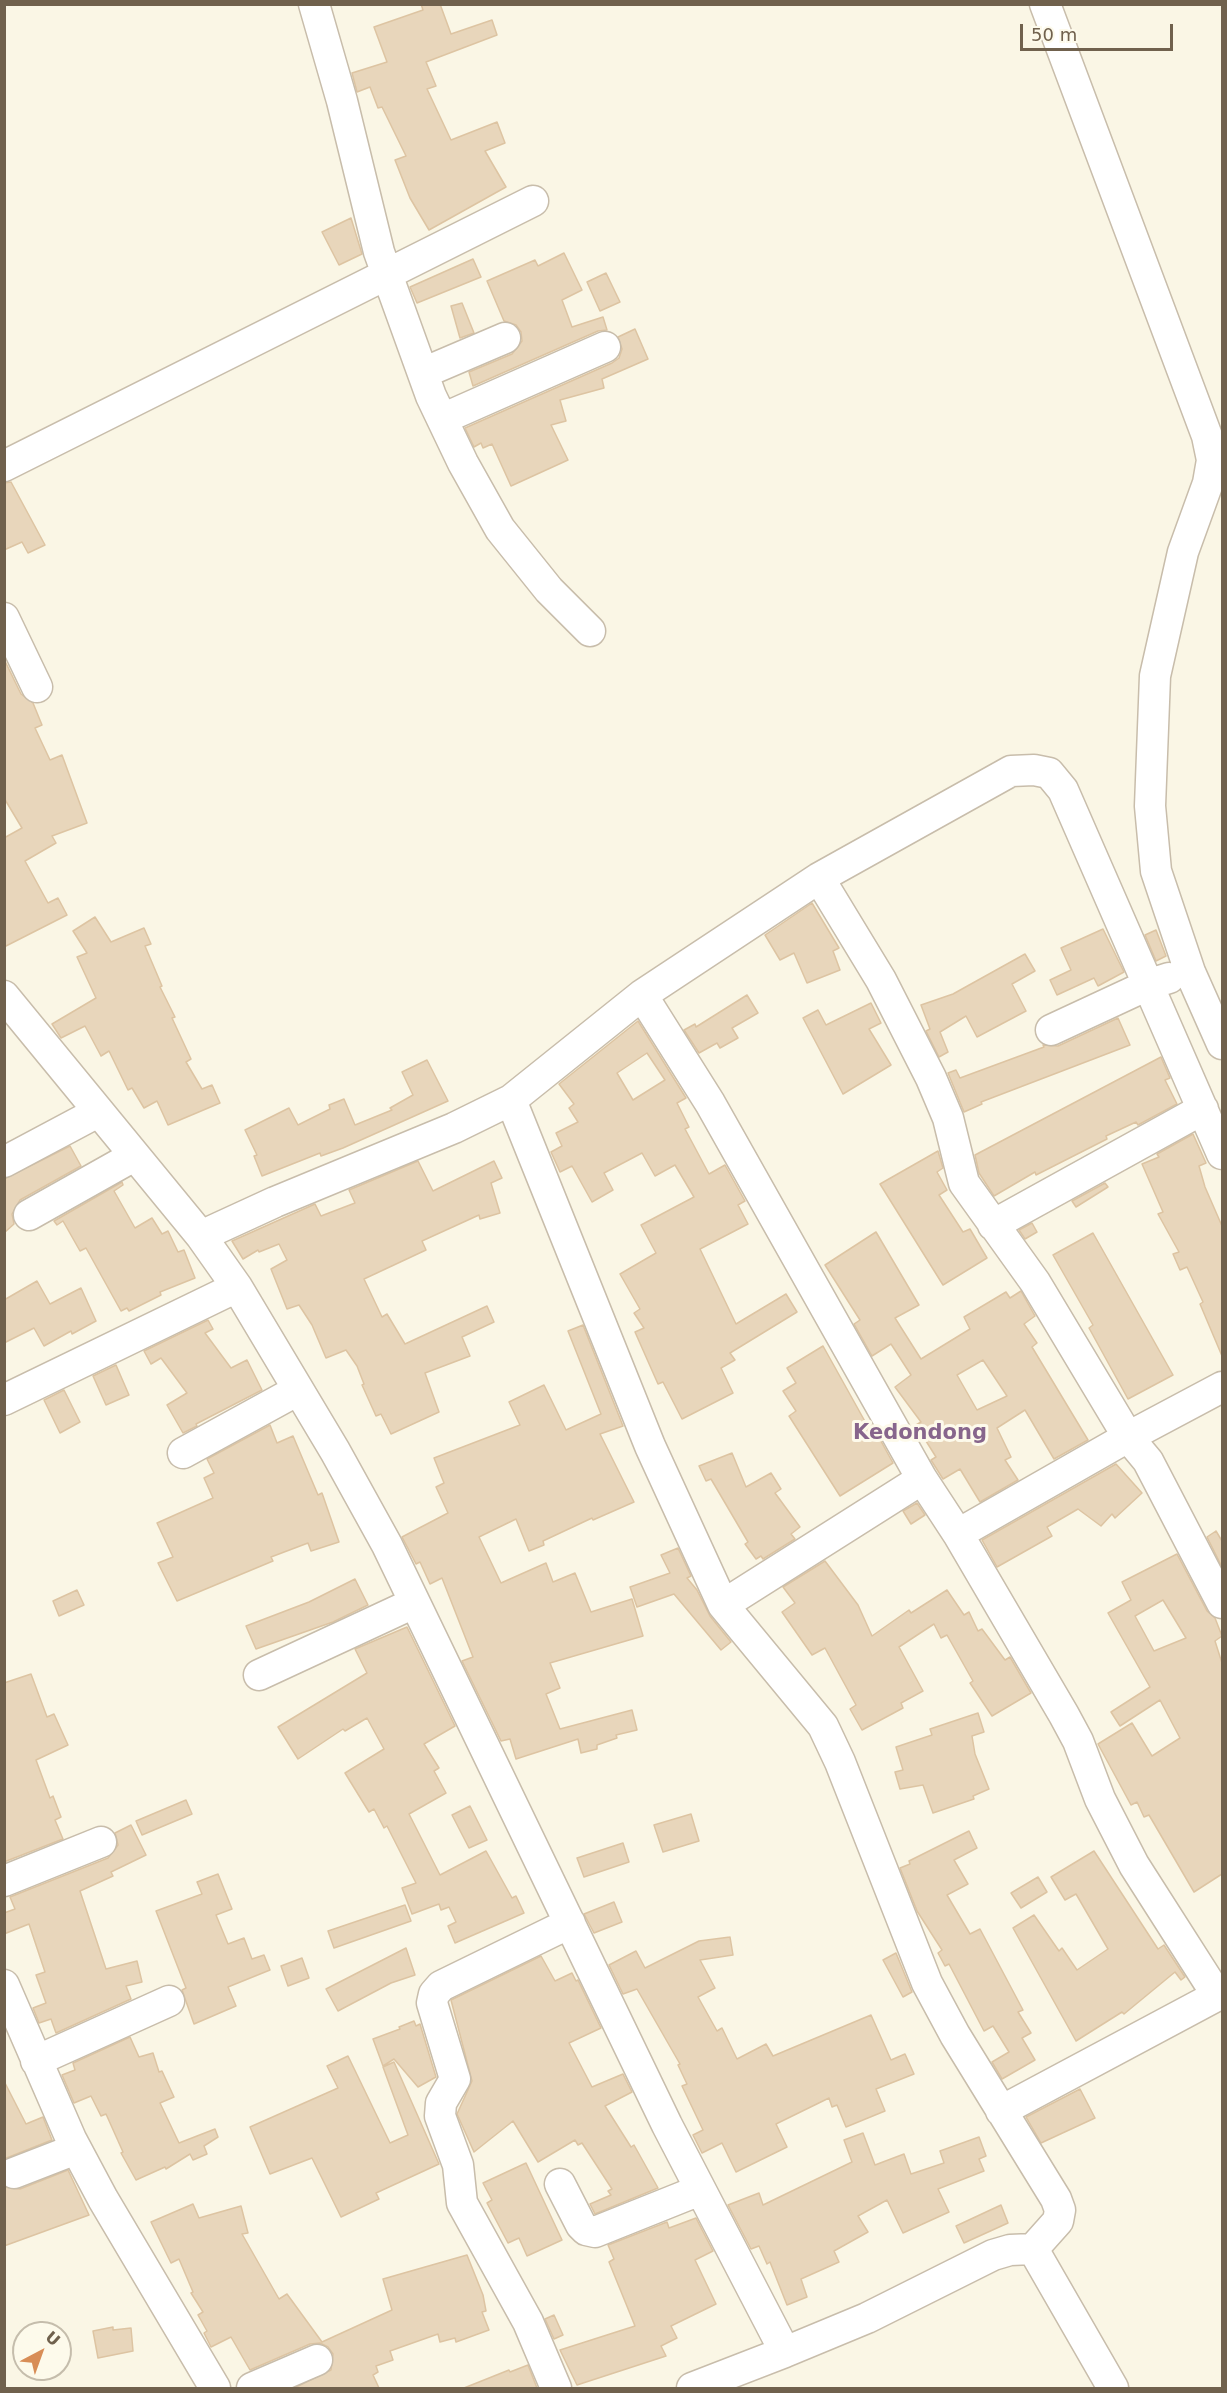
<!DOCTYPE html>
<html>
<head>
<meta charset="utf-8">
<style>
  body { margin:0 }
  #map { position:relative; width:1227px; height:2393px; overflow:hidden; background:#faf6e5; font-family:"DejaVu Sans",sans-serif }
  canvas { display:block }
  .frame { position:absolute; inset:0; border:6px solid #70614d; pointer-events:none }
  .north { position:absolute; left:12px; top:2321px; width:60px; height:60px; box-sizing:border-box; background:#fdfaeb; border:2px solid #c5bdac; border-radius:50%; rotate:41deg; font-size:16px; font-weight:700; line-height:24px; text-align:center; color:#70614d }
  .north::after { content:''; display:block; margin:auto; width:21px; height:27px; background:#d88d56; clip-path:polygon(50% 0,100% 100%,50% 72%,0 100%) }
  .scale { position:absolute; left:1020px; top:24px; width:153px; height:27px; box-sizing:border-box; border:3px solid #70614d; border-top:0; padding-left:8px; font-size:18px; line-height:21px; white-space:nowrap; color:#70614d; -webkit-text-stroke:4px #fdfaeb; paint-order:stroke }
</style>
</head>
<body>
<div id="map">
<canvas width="1227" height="2393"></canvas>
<div class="frame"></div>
<div class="north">U</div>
<div class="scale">50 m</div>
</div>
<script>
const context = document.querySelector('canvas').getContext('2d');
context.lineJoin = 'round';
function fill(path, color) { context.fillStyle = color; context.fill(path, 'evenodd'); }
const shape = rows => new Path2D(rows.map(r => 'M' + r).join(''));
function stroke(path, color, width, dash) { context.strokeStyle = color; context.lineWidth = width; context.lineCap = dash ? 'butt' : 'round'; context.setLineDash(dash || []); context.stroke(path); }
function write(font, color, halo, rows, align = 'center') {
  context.font = font + ' "DejaVu Sans",sans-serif'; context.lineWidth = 6; context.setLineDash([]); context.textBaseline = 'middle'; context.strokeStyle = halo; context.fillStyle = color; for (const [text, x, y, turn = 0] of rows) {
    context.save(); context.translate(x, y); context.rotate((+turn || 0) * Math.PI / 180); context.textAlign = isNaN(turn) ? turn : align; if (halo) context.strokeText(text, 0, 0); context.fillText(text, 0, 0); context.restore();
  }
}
const building = shape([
  [421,4,440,4,451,34,492,20,497,35,426,62,436,86,427,89,451,140,497,122,505,143,485,151,506,187,429,230,410,198,395,160,406,156,382,107,378,108,370,87,357,92,352,73,387,62,374,27,423,10,421,4],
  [351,218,362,254,339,265,322,232,351,218],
  [564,253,582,290,562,300,572,327,603,317,607,330,598,331,473,386,469,372,512,354,522,341,521,332,516,325,504,321,487,281,535,260,538,266,564,253],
  [473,259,481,277,417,303,410,287,473,259],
  [606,273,620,302,600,311,587,282,606,273],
  [462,303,474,333,460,338,451,306,462,303],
  [635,329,648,359,602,379,604,388,560,400,566,421,551,425,568,460,511,486,492,444,483,448,481,443,474,447,465,428,612,363,619,358,622,349,618,337,635,329],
  [11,482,45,545,28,553,22,542,4,550,4,483,11,482],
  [4,659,21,694,33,703,42,725,35,728,50,760,62,755,87,823,52,836,56,843,25,861,48,903,58,898,67,915,4,947,4,838,22,828,4,798,4,659],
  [812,903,839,948,833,951,840,970,807,983,794,953,780,960,765,935,812,903],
  [95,917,111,942,144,928,151,944,145,946,162,986,160,987,175,1017,172,1018,191,1059,186,1062,202,1089,212,1085,220,1103,168,1125,157,1101,144,1108,132,1088,128,1090,109,1051,101,1056,85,1026,61,1038,52,1024,96,998,77,957,87,953,73,931,95,917],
  [1103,929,1124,972,1098,986,1094,978,1057,995,1050,980,1071,970,1061,948,1103,929],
  [1156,930,1166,956,1156,961,1145,935,1156,930],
  [1025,954,1035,971,1012,984,1026,1011,977,1037,966,1016,940,1032,948,1052,939,1057,926,1031,930,1029,921,1005,953,994,1025,954],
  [747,995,758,1013,732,1028,738,1038,720,1048,717,1043,699,1053,684,1030,695,1024,696,1027,747,995],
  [871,1003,881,1023,869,1029,891,1065,843,1094,803,1018,818,1010,826,1025,871,1003],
  [1118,1018,1130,1045,981,1102,982,1104,964,1112,948,1073,956,1070,960,1078,1044,1047,1043,1045,1058,1046,1118,1018],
  [638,1021,686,1098,677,1103,689,1127,685,1129,709,1174,725,1165,745,1201,738,1205,748,1224,700,1249,736,1324,786,1294,797,1312,730,1353,735,1360,721,1368,733,1393,682,1419,663,1382,658,1384,635,1332,644,1328,634,1313,640,1309,620,1274,656,1253,641,1225,694,1197,675,1165,655,1176,642,1153,604,1173,613,1190,592,1202,572,1166,560,1172,551,1152,562,1146,556,1133,578,1122,569,1108,574,1104,559,1084,638,1021],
  [647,1053,665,1080,633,1100,617,1073,647,1053],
  [1161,1057,1170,1078,1165,1080,1177,1104,1138,1125,1136,1122,1106,1136,1107,1139,1036,1175,1035,1172,994,1196,979,1173,975,1155,1161,1057],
  [427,1060,448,1101,343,1148,321,1156,320,1153,262,1176,254,1156,257,1155,245,1130,289,1108,298,1125,330,1109,329,1105,344,1099,355,1125,392,1110,390,1108,413,1095,402,1072,427,1060],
  [1193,1134,1206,1163,1199,1166,1205,1187,1222,1226,1222,1356,1200,1304,1203,1302,1187,1267,1180,1270,1173,1254,1179,1252,1158,1214,1163,1212,1142,1164,1159,1157,1157,1154,1193,1134],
  [70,1146,81,1166,20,1200,12,1214,14,1224,4,1233,4,1179,70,1146],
  [938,1151,943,1168,937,1172,947,1190,939,1195,963,1232,970,1229,987,1258,943,1285,880,1184,938,1151],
  [418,1161,433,1191,494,1161,502,1178,491,1183,500,1213,480,1219,479,1215,422,1241,426,1250,364,1279,382,1317,387,1314,405,1344,487,1306,494,1322,462,1337,470,1356,425,1373,439,1412,391,1434,381,1414,376,1416,362,1385,364,1384,357,1366,346,1350,326,1358,312,1325,299,1305,287,1309,271,1269,287,1260,279,1244,259,1252,258,1250,243,1259,232,1241,315,1204,321,1216,355,1203,349,1190,418,1161],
  [122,1182,123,1185,114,1191,135,1228,152,1218,162,1234,168,1231,178,1252,184,1250,195,1278,160,1292,161,1295,129,1311,127,1308,121,1311,86,1248,80,1251,63,1221,57,1225,54,1221,122,1182],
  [1105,1183,1108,1187,1076,1207,1072,1201,1105,1183],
  [1032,1223,1037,1232,1025,1239,1019,1230,1032,1223],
  [876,1232,919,1305,895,1318,921,1359,970,1329,964,1317,1006,1292,1010,1298,1021,1291,1035,1316,1024,1324,1037,1343,1032,1347,1088,1440,1054,1459,1025,1410,997,1428,1011,1457,1005,1460,1018,1480,980,1502,960,1469,943,1479,931,1460,936,1457,916,1425,921,1422,895,1387,911,1375,891,1344,872,1356,854,1324,860,1320,825,1265,876,1232],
  [983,1360,1007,1396,977,1410,957,1375,983,1360],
  [1093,1233,1173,1375,1128,1399,1089,1328,1093,1325,1053,1255,1093,1233],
  [37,1281,50,1304,81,1288,96,1321,72,1334,71,1331,44,1346,34,1328,4,1343,4,1300,37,1281],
  [208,1320,213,1329,205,1333,231,1368,247,1360,262,1390,196,1424,197,1426,183,1433,167,1405,187,1393,161,1358,151,1364,144,1351,208,1320],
  [583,1325,623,1426,600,1434,634,1502,593,1520,592,1518,543,1541,544,1545,529,1551,516,1519,479,1537,501,1583,546,1563,553,1582,575,1573,591,1612,632,1599,643,1636,550,1663,560,1688,546,1694,560,1729,632,1710,637,1730,616,1735,617,1738,597,1745,597,1749,581,1753,578,1739,516,1759,510,1739,501,1741,462,1661,473,1657,442,1578,430,1584,420,1562,416,1564,402,1537,448,1513,436,1487,444,1483,434,1458,520,1425,509,1402,544,1385,566,1430,601,1414,568,1331,583,1325],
  [823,1346,867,1425,871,1423,893,1463,840,1496,789,1416,796,1411,783,1391,796,1383,787,1368,823,1346],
  [116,1365,129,1395,106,1405,93,1376,116,1365],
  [64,1390,80,1422,60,1433,44,1400,64,1390],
  [270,1425,277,1443,293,1436,318,1495,322,1493,339,1542,311,1551,308,1543,271,1557,273,1561,177,1601,158,1563,173,1557,157,1523,213,1498,204,1478,214,1473,207,1459,270,1425],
  [732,1453,746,1487,771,1473,781,1489,775,1493,800,1527,791,1534,795,1539,763,1559,761,1556,756,1559,745,1544,748,1542,711,1479,706,1481,699,1466,732,1453],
  [1116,1464,1142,1493,1115,1518,1112,1514,1101,1526,1078,1509,1047,1527,1052,1536,997,1567,982,1540,1116,1464],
  [917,1503,925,1515,911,1524,903,1511,917,1503],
  [1216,1531,1222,1541,1222,1567,1207,1537,1216,1531],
  [678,1548,691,1576,687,1578,697,1590,710,1616,731,1642,721,1650,674,1594,637,1607,630,1587,670,1573,661,1555,678,1548],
  [1177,1554,1207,1611,1215,1618,1222,1636,1215,1641,1222,1663,1222,1874,1194,1892,1149,1815,1144,1817,1137,1802,1131,1805,1098,1744,1132,1723,1152,1756,1180,1738,1160,1700,1120,1726,1111,1712,1150,1687,1108,1613,1131,1600,1122,1582,1177,1554],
  [1163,1600,1186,1638,1154,1651,1135,1616,1163,1600],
  [825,1561,858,1605,872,1636,909,1610,911,1613,947,1590,964,1615,969,1612,978,1631,982,1629,1005,1660,1010,1657,1031,1693,992,1716,970,1683,973,1681,947,1635,941,1638,934,1624,899,1647,923,1691,901,1703,903,1708,862,1730,850,1709,856,1705,825,1648,812,1655,782,1612,795,1603,783,1587,825,1561],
  [355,1579,368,1605,333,1622,256,1649,246,1626,309,1602,355,1579],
  [77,1590,84,1605,59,1616,53,1601,77,1590],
  [407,1627,455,1726,424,1744,439,1768,434,1771,446,1793,409,1814,440,1875,486,1851,512,1898,516,1896,524,1913,455,1943,448,1926,456,1922,449,1907,441,1910,439,1904,412,1914,402,1888,416,1883,387,1826,384,1828,374,1809,369,1812,345,1773,384,1749,367,1718,345,1731,343,1729,298,1759,278,1727,367,1673,355,1649,407,1627],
  [31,1674,47,1717,54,1714,68,1745,36,1760,50,1798,53,1796,61,1817,55,1820,63,1839,4,1862,4,1683,31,1674],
  [978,1713,984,1732,972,1736,975,1754,989,1789,973,1796,974,1799,933,1813,923,1785,900,1789,895,1772,903,1770,896,1747,932,1735,930,1729,978,1713],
  [186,1800,192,1814,142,1835,136,1821,186,1800],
  [470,1806,487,1840,469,1848,452,1815,470,1806],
  [691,1814,699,1841,663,1852,654,1825,691,1814],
  [131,1825,146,1855,111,1872,113,1876,80,1891,106,1969,137,1961,142,1982,126,1986,131,1999,56,2033,51,2019,39,2023,33,2008,46,2003,36,1975,45,1972,29,1924,4,1934,4,1913,15,1909,10,1897,108,1858,118,1845,115,1833,131,1825],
  [969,1831,977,1848,954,1860,968,1884,947,1895,970,1934,980,1929,1023,2010,1018,2012,1031,2033,1022,2038,1035,2060,1002,2079,992,2062,1009,2052,993,2026,984,2031,949,1964,945,1966,938,1953,942,1950,917,1911,900,1868,910,1864,909,1861,969,1831],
  [623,1843,629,1862,584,1877,577,1858,623,1843],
  [1094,1851,1158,1949,1164,1945,1185,1977,1181,1980,1175,1972,1124,2014,1122,2012,1076,2041,1013,1928,1034,1915,1059,1951,1062,1948,1077,1970,1108,1949,1076,1894,1065,1900,1051,1877,1094,1851],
  [218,1874,232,1909,216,1915,228,1944,244,1938,252,1959,264,1955,270,1970,228,1987,236,2006,194,2024,182,1990,186,1988,156,1911,202,1894,197,1882,218,1874],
  [1038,1877,1047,1892,1021,1908,1011,1893,1038,1877],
  [614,1902,622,1922,594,1933,584,1914,614,1902],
  [405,1905,411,1921,334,1948,328,1931,405,1905],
  [730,1937,733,1955,700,1960,715,1988,698,1997,717,2031,722,2028,737,2059,766,2044,773,2056,871,2015,891,2060,905,2054,914,2074,876,2089,885,2111,846,2127,837,2105,832,2107,829,2098,776,2124,787,2147,736,2172,722,2143,702,2153,693,2135,703,2130,682,2086,687,2084,678,2065,680,2064,637,1989,623,1994,609,1965,636,1951,645,1968,699,1941,730,1937],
  [406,1948,415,1975,391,1983,338,2011,326,1989,406,1948],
  [896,1953,912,1992,903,1997,883,1960,896,1953],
  [541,1956,555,1981,572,1973,576,1981,578,1980,601,2028,569,2043,592,2087,623,2074,632,2092,605,2106,631,2147,634,2145,658,2188,595,2214,590,2204,611,2195,608,2191,612,2189,582,2143,578,2145,575,2140,538,2162,513,2121,474,2152,457,2114,472,2081,451,2000,541,1956],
  [302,1958,309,1978,288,1986,281,1966,302,1958],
  [414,2021,416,2026,420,2024,436,2077,418,2087,394,2059,383,2066,373,2039,400,2029,399,2027,414,2021],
  [130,2037,139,2057,153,2053,159,2072,162,2071,174,2097,160,2103,179,2143,215,2129,218,2137,204,2146,207,2154,193,2160,190,2154,166,2169,165,2167,136,2180,121,2153,123,2152,106,2114,101,2116,91,2096,74,2103,62,2075,75,2070,73,2063,130,2037],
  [348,2056,390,2143,408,2135,383,2067,394,2062,439,2164,376,2193,379,2199,341,2217,312,2158,270,2174,250,2127,338,2088,327,2066,348,2056],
  [4,2081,26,2124,43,2117,52,2140,4,2159,4,2081],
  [1080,2089,1095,2118,1041,2143,1026,2117,1080,2089],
  [863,2133,875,2165,904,2154,911,2174,944,2163,940,2151,979,2137,986,2156,979,2159,984,2171,938,2189,949,2212,903,2233,887,2200,858,2216,868,2232,834,2251,839,2262,801,2279,807,2297,787,2305,770,2262,767,2264,759,2246,751,2249,728,2205,759,2193,763,2205,852,2162,844,2140,863,2133],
  [526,2163,562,2240,527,2256,519,2238,508,2243,487,2203,492,2200,483,2183,526,2163],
  [68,2170,89,2215,4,2246,4,2187,20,2189,68,2170],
  [193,2204,199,2218,241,2206,248,2233,242,2234,279,2299,287,2294,322,2342,392,2310,383,2279,467,2255,483,2295,486,2311,482,2312,489,2330,456,2342,455,2338,440,2342,438,2334,390,2351,393,2360,376,2366,378,2372,373,2375,379,2388,294,2388,331,2370,333,2354,328,2347,320,2343,310,2344,250,2370,231,2337,211,2347,204,2333,207,2331,198,2315,203,2312,191,2293,193,2292,179,2259,171,2263,151,2222,193,2204],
  [1001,2205,1008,2223,964,2243,956,2226,1001,2205],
  [696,2218,713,2251,695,2260,716,2304,671,2326,677,2338,661,2346,666,2356,577,2385,560,2350,635,2326,609,2262,614,2259,608,2245,667,2222,669,2228,696,2218],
  [554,2315,563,2335,554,2339,545,2319,554,2315],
  [113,2327,113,2330,131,2328,133,2351,98,2358,93,2331,113,2327],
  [528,2365,537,2388,464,2388,509,2370,510,2372,528,2365]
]);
fill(building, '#e8d6bb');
stroke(building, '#ddc4a2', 1.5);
const minor = shape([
  [314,4,342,101,379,252,431,396,463,463,500,529,549,590,590,631],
  [1045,4,1207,436,1212,460,1208,483,1183,552,1155,676,1150,806,1156,871,1190,972,1222,1044],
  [423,373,505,338],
  [442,419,605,347],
  [4,466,533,201],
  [4,618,37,687],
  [819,878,881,980,931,1078,948,1118,964,1183,1035,1282,1128,1437,1148,1461,1222,1603],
  [642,995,710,1103,922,1479,958,1534,1064,1715,1078,1741,1100,1799,1134,1865,1217,1995],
  [4,996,201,1236,237,1287,335,1451,387,1545,667,2125,785,2352,867,2318,993,2255,1010,2250,1033,2249,1113,2388],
  [1051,1030,1150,984,1169,978],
  [511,1100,650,1446,723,1605,823,1726,840,1762,927,1983,955,2035,1056,2199,1060,2210,1058,2221,1033,2249],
  [4,1162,98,1112],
  [29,1215,134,1156],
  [993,1225,1203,1109],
  [201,1236,275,1202,454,1128,511,1100,642,995,819,878,1011,771,1034,770,1049,773,1063,790,1222,1154],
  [4,1400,237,1287],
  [183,1453,298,1390],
  [958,1534,1128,1437,1222,1387],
  [723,1605,922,1479],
  [259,1675,414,1603],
  [4,1881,101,1842],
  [4,1985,71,2139,103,2199,215,2388],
  [36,2061,169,2001],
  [1001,2111,1222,1993],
  [14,2173,76,2149],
  [560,2184,581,2225,586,2230,595,2232,700,2190],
  [252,2388,317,2360],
  [556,2388,528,2322,462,2203,458,2165,440,2116,441,2103,455,2079,432,2003,434,1994,441,1986,570,1923],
  [692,2388,785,2352]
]);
stroke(minor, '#c8bdab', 33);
stroke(minor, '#fff', 30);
write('bold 21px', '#87658c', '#fdfaeb', [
  ["Kedondong",920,1434]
]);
</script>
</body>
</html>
